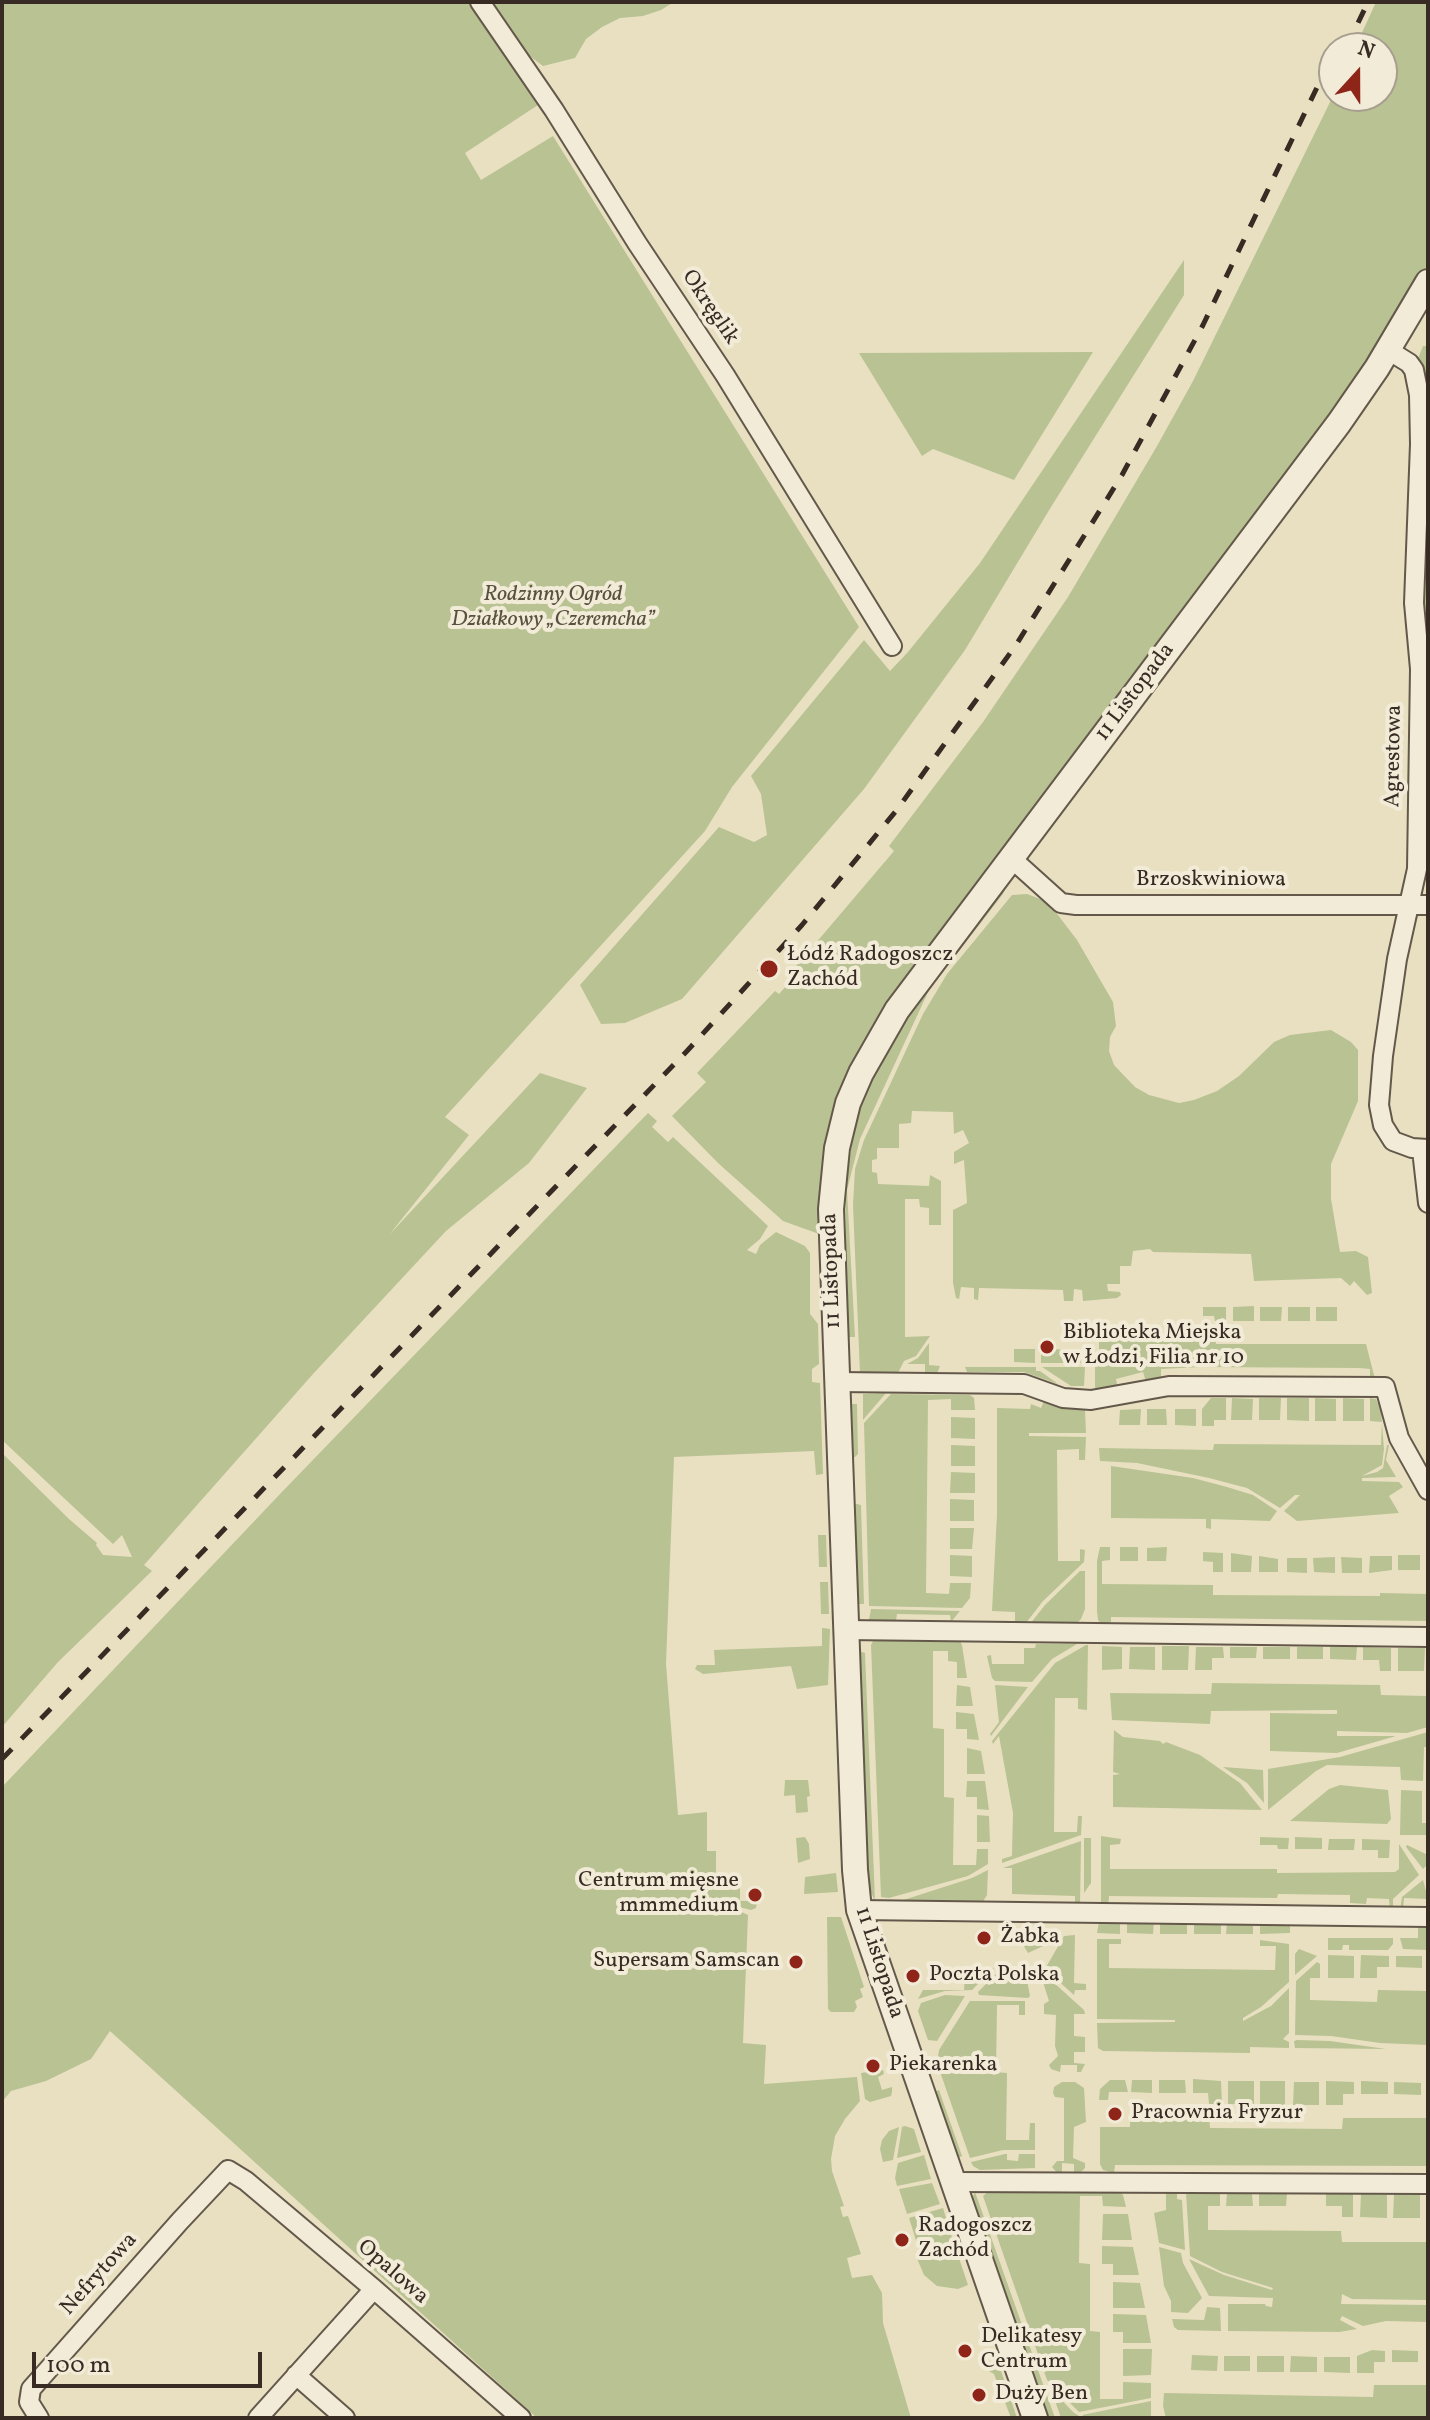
<!DOCTYPE html>
<html>
<head>
<meta charset="utf-8">
<style>
  body { margin:0 }
  #map { position:relative; width:1430px; height:2420px; overflow:hidden; background:#e9e0c2; font-family:Vollkorn,serif }
  canvas { display:block }
  .frame { position:absolute; inset:0; border:4px solid #372b23; pointer-events:none }
  .north { position:absolute; left:1318px; top:32px; width:80px; height:80px; box-sizing:border-box; background:#f1ebd7; border:2px solid #a79e8f; border-radius:50%; rotate:21deg; font-size:22px; font-weight:700; line-height:32px; text-align:center; color:#372b23 }
  .north::after { content:''; display:block; margin:auto; width:28px; height:36px; background:#8f2418; clip-path:polygon(50% 0,100% 100%,50% 72%,0 100%) }
  .scale { position:absolute; left:32px; top:2352px; width:230px; height:36px; box-sizing:border-box; border:4px solid #372b23; border-top:0; padding-left:10px; font-size:24px; line-height:28px; white-space:nowrap; color:#372b23; -webkit-text-stroke:6px #f1ebd7; paint-order:stroke }
</style>
</head>
<body>
<div id="map">
<canvas width="1430" height="2420"></canvas>
<div class="frame"></div>
<div class="north">N</div>
<div class="scale">100 m</div>
</div>
<script>
const context = document.querySelector('canvas').getContext('2d');
context.lineJoin = 'round';
function fill(path, color) { context.fillStyle = color; context.fill(path, 'evenodd'); }
const shape = rows => new Path2D(rows.map(r => 'M' + r).join(''));
function stroke(path, color, width, dash) { context.strokeStyle = color; context.lineWidth = width; context.lineCap = dash ? 'butt' : 'round'; context.setLineDash(dash || []); context.stroke(path); }
function write(font, color, halo, rows, align = 'center') {
  context.font = font + ' Vollkorn,serif'; context.lineWidth = 8; context.setLineDash([]); context.textBaseline = 'middle'; context.strokeStyle = halo; context.fillStyle = color; for (const [text, x, y, turn = 0] of rows) {
    context.save(); context.translate(x, y); context.rotate((+turn || 0) * Math.PI / 180); context.textAlign = isNaN(turn) ? turn : align; if (halo) context.strokeText(text, 0, 0); context.fillText(text, 0, 0); context.restore();
  }
}
fill(shape([
  [2,2,471,2,538,105,465,153,481,180,553,136,859,627,732,787,705,831,445,1117,469,1135,389,1235,540,1073,587,1088,529,1163,446,1231,313,1374,144,1565,152,1571,58,1662,2,1727,2,1453,69,1519,97,1543,96,1545,103,1555,132,1557,122,1535,113,1544,2,1440],
  [488,2,674,2,661,10,643,16,620,18,602,27,586,39,575,58,543,66,527,54],
  [1376,2,1428,2,1428,264,1362,375,892,1002,825,1151,820,1183,819,1234,783,1221,718,1163,672,1116,706,1082,697,1073,775,991,779,994,796,975,792,971,894,851,889,846,983,722,1068,597,1157,446,1193,381,1334,94,1382,96,1382,48,1355,48],
  [1184,260,1184,295,1051,507,965,650,864,789,682,999,625,1023,601,1024,580,985,719,827,754,842,767,835,761,794,751,776,864,640,890,671,908,652,980,563],
  [1423,346,1428,346,1428,652,1424,649,1427,381,1416,364],
  [1093,352,1014,480,933,449,922,456,859,353],
  [1010,876,1015,876,1008,883,1003,894,929,990,860,1139,847,1190,855,1337,847,1337,845,1185,858,1108,885,1045],
  [1027,894,1048,902,1077,940,1113,1002,1116,1026,1110,1037,1109,1051,1114,1065,1135,1087,1149,1095,1179,1103,1194,1100,1217,1091,1239,1076,1274,1042,1290,1035,1331,1030,1351,1042,1358,1050,1358,1101,1331,1164,1331,1199,1340,1252,1356,1251,1368,1257,1372,1293,1367,1295,1354,1281,1350,1286,1341,1278,1254,1281,1251,1254,1153,1252,1150,1249,1133,1251,1131,1266,1120,1266,1120,1284,1107,1284,1108,1291,1120,1292,1121,1295,1117,1298,1083,1301,1082,1290,1074,1289,1073,1301,1064,1301,1063,1290,979,1288,978,1300,974,1299,974,1288,961,1287,959,1299,956,1298,953,1283,953,1210,967,1203,964,1160,954,1164,954,1152,969,1143,963,1130,954,1134,953,1112,912,1111,911,1123,899,1124,899,1148,877,1148,877,1159,872,1160,872,1172,877,1173,878,1184,929,1186,930,1175,941,1181,941,1225,929,1225,929,1208,920,1207,919,1199,905,1199,905,1337,930,1336,916,1356,904,1361,897,1375,864,1375,860,1373,853,1205,855,1169,864,1140,923,1014,947,974,1012,895],
  [648,1113,657,1121,652,1127,668,1142,673,1137,768,1226,760,1239,747,1250,756,1254,760,1245,776,1232,805,1246,810,1253,810,1314,818,1324,819,1364,812,1369,812,1382,820,1383,823,1474,816,1475,814,1451,674,1457,666,1664,678,1815,707,1812,707,1851,716,1851,716,1874,708,1876,709,1889,740,1885,740,1901,757,1901,756,1908,751,1910,720,1902,748,1915,743,2043,766,2045,764,2084,857,2077,860,2101,845,2119,835,2136,831,2159,832,2171,844,2206,840,2207,843,2217,848,2216,861,2254,847,2258,852,2278,872,2275,882,2293,883,2323,911,2418,537,2418,110,2031,91,2059,46,2081,11,2091,2,2102,2,1787,280,1494],
  [1254,1306,1254,1321,1233,1321,1233,1307],
  [1203,1307,1226,1307,1226,1321,1215,1321,1214,1316,1203,1316],
  [1260,1307,1282,1307,1281,1321,1260,1321],
  [1288,1307,1310,1307,1310,1321,1288,1321],
  [1316,1307,1337,1307,1337,1321,1316,1321],
  [1099,1339,1215,1339,1216,1344,1366,1344,1375,1379,1370,1379,1370,1369,1359,1368,1200,1367,1161,1369,1161,1381,1147,1385,1143,1372,1116,1379,1118,1390,1097,1391,1095,1387,1095,1357,1099,1356],
  [929,1343,929,1365,940,1366,937,1374,933,1375,925,1375,925,1364,907,1364,918,1358],
  [1014,1349,1035,1349,1035,1363,1014,1362],
  [1041,1349,1081,1350,1081,1363,1041,1363],
  [965,1367,1036,1367,1036,1371,1040,1371,1058,1384,1024,1372,967,1372],
  [1042,1367,1085,1367,1084,1386,1071,1386],
  [886,1393,863,1420,863,1394],
  [891,1394,970,1395,974,1398,975,1410,951,1410,951,1399,928,1400,926,1593,949,1594,950,1583,971,1583,970,1598,962,1608,869,1606,864,1423],
  [1211,1398,1226,1398,1226,1420,1214,1420,1214,1426,1202,1426,1202,1409],
  [1232,1398,1253,1399,1252,1420,1231,1420],
  [1259,1398,1281,1398,1280,1420,1259,1420],
  [1287,1398,1309,1398,1309,1421,1287,1420],
  [1315,1398,1336,1399,1336,1421,1315,1421],
  [1343,1398,1364,1399,1364,1421,1343,1421],
  [1370,1398,1376,1399,1381,1411,1384,1449,1382,1465,1362,1476,1377,1472,1383,1468,1387,1445,1389,1445,1386,1460,1396,1477,1362,1478,1362,1481,1399,1482,1403,1487,1389,1496,1399,1513,1297,1521,1284,1511,1300,1495,1295,1495,1280,1508,1247,1488,1209,1478,1137,1463,1100,1461,1099,1448,1213,1450,1214,1444,1381,1445,1382,1422,1370,1421],
  [1044,1401,1061,1408,1085,1410,1086,1433,1029,1433,1029,1436,1086,1437,1085,1460,1079,1460,1079,1449,1057,1450,1058,1561,1080,1561,1080,1549,1085,1550,1084,1562,1043,1601,1026,1623,1015,1623,1015,1612,992,1611,997,1514,997,1408,1030,1409,1031,1404,1041,1408],
  [849,1404,857,1404,858,1454,855,1457,851,1458],
  [1141,1409,1140,1425,1119,1425,1120,1410],
  [1147,1409,1166,1409,1167,1425,1147,1425],
  [1175,1409,1196,1409,1196,1426,1175,1425],
  [951,1417,975,1418,975,1439,951,1438],
  [951,1445,975,1446,975,1466,951,1466],
  [1111,1466,1193,1478,1227,1487,1253,1495,1277,1511,1270,1521,1211,1519,1211,1529,1206,1528,1206,1519,1111,1518],
  [951,1472,975,1473,975,1493,950,1493],
  [950,1499,974,1500,974,1521,950,1521],
  [853,1503,861,1505,864,1604,856,1604],
  [950,1528,974,1528,972,1549,950,1549],
  [818,1535,826,1535,827,1567,819,1567],
  [1100,1547,1110,1547,1110,1560,1102,1561,1102,1584,1213,1585,1213,1595,1380,1596,1380,1593,1428,1594,1428,1621,1111,1617,1111,1622,1105,1623,1105,1629,1098,1620,1097,1611,1097,1561],
  [1120,1547,1138,1547,1138,1561,1120,1561],
  [1167,1547,1166,1561,1147,1561,1147,1548],
  [1203,1552,1223,1553,1223,1572,1213,1572,1213,1562,1203,1561],
  [1231,1553,1252,1556,1251,1572,1231,1572],
  [950,1555,972,1556,972,1577,950,1576],
  [1398,1555,1420,1555,1420,1570,1398,1570],
  [1259,1556,1278,1559,1278,1572,1259,1572],
  [1370,1556,1392,1556,1392,1570,1369,1573],
  [1335,1557,1335,1573,1314,1572,1313,1558],
  [1341,1557,1362,1558,1362,1573,1342,1573],
  [1287,1558,1307,1558,1307,1573,1287,1572],
  [1080,1571,1085,1571,1085,1609,1081,1619,1077,1623,1030,1624,1045,1605],
  [820,1582,828,1582,829,1614,821,1614],
  [871,1609,960,1611,951,1622,950,1615,897,1614,896,1621,869,1620],
  [822,1628,830,1629,828,1685,797,1689,791,1666,703,1674,695,1669,697,1665,715,1665,714,1650,822,1646],
  [874,1639,952,1640,960,1641,962,1645,967,1678,957,1678,957,1662,948,1661,948,1651,933,1651,933,1728,944,1729,944,1797,954,1798,953,1865,976,1865,977,1849,988,1849,988,1864,968,1876,889,1898,881,1897,871,1645],
  [1036,1644,1077,1644,1052,1659,1032,1682,995,1681,992,1678,987,1656,991,1655,992,1664,1024,1664,1024,1648,1035,1648],
  [1086,1645,1088,1645,1087,1710,1078,1709,1078,1698,1055,1698,1054,1832,1077,1832,1078,1816,1082,1816,1081,1835,1002,1863,1002,1859,1012,1856,1013,1813,999,1736,993,1744,992,1741,1055,1663],
  [1102,1646,1122,1647,1122,1669,1102,1670],
  [1162,1646,1189,1646,1188,1670,1162,1670],
  [1130,1647,1155,1647,1155,1670,1129,1669],
  [1196,1647,1223,1647,1224,1658,1212,1658,1212,1670,1195,1670],
  [1230,1647,1257,1647,1256,1658,1230,1658],
  [1263,1647,1290,1647,1290,1659,1263,1659],
  [1297,1647,1323,1647,1323,1659,1297,1659],
  [1330,1647,1357,1647,1356,1660,1330,1659],
  [1363,1647,1391,1648,1391,1671,1380,1671,1379,1660,1363,1660],
  [1398,1648,1425,1648,1424,1671,1398,1671],
  [858,1651,865,1653,875,1901,868,1886],
  [1212,1683,1380,1685,1381,1695,1428,1696,1428,1727,1407,1733,1337,1731,1337,1736,1396,1736,1337,1753,1270,1751,1270,1713,1337,1714,1337,1710,1211,1711,1210,1724,1112,1720,1110,1693,1211,1694],
  [957,1685,970,1687,973,1706,956,1706],
  [995,1685,1028,1687,991,1736,990,1734,999,1722],
  [956,1712,974,1714,979,1740,967,1739,967,1729,956,1729],
  [1114,1730,1123,1737,1160,1741,1163,1744,1166,1742,1200,1755,1240,1783,1262,1810,1113,1807,1113,1775,1120,1774,1113,1772],
  [1428,1732,1428,1747,1424,1747,1423,1781,1401,1780,1400,1767,1327,1765,1316,1771,1268,1810,1268,1769,1340,1757],
  [967,1748,981,1751,985,1774,967,1774],
  [1223,1767,1263,1770,1264,1803,1247,1783],
  [785,1780,808,1780,810,1796,807,1797,808,1812,796,1813,795,1795,784,1796],
  [967,1781,985,1781,989,1810,977,1809,977,1797,966,1797],
  [1340,1785,1388,1790,1391,1819,1387,1824,1290,1821,1329,1789],
  [1401,1790,1422,1791,1422,1823,1428,1823,1428,1835,1400,1835],
  [977,1815,989,1816,990,1842,977,1842],
  [1101,1836,1121,1839,1120,1844,1110,1845,1110,1869,1277,1869,1277,1873,1395,1872,1399,1869,1399,1844,1419,1875,1393,1899,1393,1910,1390,1910,1389,1899,1367,1898,1366,1904,1350,1903,1350,1895,1278,1894,1277,1898,1109,1896,1108,1908,1102,1907,1101,1902],
  [805,1837,809,1844,810,1859,798,1863,796,1838],
  [1260,1837,1289,1838,1288,1849,1278,1849,1277,1845,1260,1845],
  [1295,1837,1322,1838,1322,1849,1295,1849],
  [1084,1838,1091,1838,1091,1883,1084,1893],
  [1329,1839,1355,1839,1354,1850,1328,1850],
  [1362,1839,1390,1840,1389,1858,1378,1858,1378,1850,1362,1850],
  [1081,1841,1080,1908,1075,1907,1075,1896,1012,1894,1012,1868,1003,1868],
  [1407,1845,1428,1855,1428,1864,1423,1869,1406,1847],
  [988,1870,987,1895,982,1903,894,1903,972,1878],
  [836,1873,838,1892,804,1894,805,1877],
  [1423,1880,1428,1899,1404,1898,1403,1910,1400,1910,1402,1897],
  [827,1917,841,1917,864,1987,860,1989,863,1997,855,2001,857,2007,854,2012,831,2012,828,2009],
  [1104,1920,1120,1920,1120,1934,1097,1933,1099,1922],
  [1127,1920,1154,1920,1153,1934,1127,1933],
  [1194,1920,1221,1920,1221,1934,1194,1934],
  [1160,1921,1187,1921,1187,1934,1160,1934],
  [1227,1921,1253,1921,1253,1934,1226,1934],
  [1260,1921,1290,1922,1290,1933,1260,1934],
  [1418,1922,1428,1922,1428,1950,1403,1949,1400,1938,1418,1938],
  [1019,1931,1027,1931,1058,1933,1054,1941,1028,1953,1019,1938],
  [1075,1935,1074,1983,1086,1984,1086,1990,1075,1990,1074,1995,1045,1969,1064,1936],
  [1328,1938,1393,1938,1393,1944,1388,1950,1349,1950,1349,1945,1343,1945,1342,1950,1328,1950],
  [1097,1939,1121,1939,1121,1944,1109,1944,1109,1968,1275,1970,1276,1946,1260,1946,1260,1940,1289,1944,1289,1982,1261,2007,1243,2018,1243,2021,1271,2006,1289,1988,1289,2033,1283,2039,1289,2042,1289,2048,1250,2047,1250,2053,1103,2051,1098,2048,1097,2023,1175,2022,1175,2020,1097,2019],
  [1299,1949,1317,1956,1295,1975,1295,1954],
  [1328,1955,1354,1956,1354,1978,1328,1978],
  [1361,1955,1389,1956,1389,1967,1377,1967,1377,1978,1360,1978],
  [1396,1956,1422,1956,1422,1968,1396,1967],
  [1317,1962,1320,1964,1320,1978,1310,1978,1310,2000,1377,2002,1378,1990,1428,1991,1428,2045,1380,2043,1331,2036,1295,2035,1296,1981],
  [973,1968,994,1968,972,1990,945,1991,918,1999,923,1990,964,1990,965,1974],
  [1002,1968,1013,1970,1027,1980,1030,1996,1028,1998,979,1995,978,1992],
  [1043,1973,1084,2010,1085,2014,1074,2014,1074,2036,1085,2037,1085,2052,1074,2052,1074,2063,1085,2064,1081,2072,1077,2072,1077,2065,1061,2065,1060,2072,1051,2069,1049,2065,1058,2056,1055,2046,1056,2015,1044,2014,1044,2004,1049,2001,1041,1976],
  [945,1995,965,1996,937,2041,928,2040,918,2011,921,2003],
  [1025,2001,1025,2015,1019,2015,1019,2005,997,2005,996,2072,1007,2073,1006,2140,1029,2140,1030,2123,1035,2123,1035,2150,1003,2150,970,2158,937,2063,939,2050,970,2001],
  [1297,2040,1330,2041,1386,2049,1295,2048,1294,2041],
  [883,2070,884,2074,878,2077,882,2090,892,2087,892,2092,891,2096,870,2102,865,2099,861,2073],
  [1193,2079,1221,2081,1222,2104,1209,2104,1208,2093,1193,2093],
  [1110,2080,1125,2080,1128,2092,1109,2092,1108,2100,1099,2100,1100,2089],
  [1132,2080,1152,2080,1152,2093,1131,2092],
  [1159,2080,1185,2080,1186,2093,1159,2093],
  [1228,2081,1254,2081,1254,2104,1228,2104],
  [1260,2081,1285,2081,1285,2105,1260,2105],
  [1326,2081,1354,2082,1354,2094,1343,2094,1343,2105,1326,2105],
  [1361,2081,1388,2082,1388,2094,1361,2094],
  [1062,2082,1075,2082,1084,2088,1086,2122,1074,2127,1073,2158,1085,2163,1085,2168,1079,2174,1074,2174,1074,2164,1062,2163,1062,2174,1058,2174,1052,2167,1057,2161,1064,2161,1064,2098,1055,2097,1053,2093,1054,2087],
  [1294,2082,1319,2082,1319,2105,1293,2105],
  [1394,2082,1421,2083,1421,2095,1394,2094],
  [939,2090,962,2156,956,2159,933,2092],
  [1130,2116,1209,2116,1210,2128,1342,2129,1343,2118,1428,2118,1428,2166,1115,2165,1114,2173,1103,2170,1100,2164,1100,2127,1130,2127],
  [905,2126,914,2129,921,2152,897,2158,902,2127],
  [899,2127,893,2160,883,2162,880,2149,882,2140,889,2131],
  [1005,2154,1007,2154,1007,2160,1018,2161,1019,2154,1035,2154,1035,2168,980,2170,973,2166,971,2162],
  [924,2155,931,2179,897,2186,895,2178,898,2163],
  [932,2183,940,2204,907,2214,899,2189],
  [975,2192,1055,2418,1047,2418,971,2201],
  [988,2192,1121,2193,1123,2195,1126,2207,1103,2206,1102,2196,1080,2196,1079,2263,1090,2264,1090,2331,1100,2332,1100,2399,1123,2399,1123,2382,1151,2383,1151,2398,1079,2412,1047,2380,983,2196],
  [1166,2192,1177,2192,1177,2199,1182,2200,1185,2250,1159,2243,1154,2213,1166,2210],
  [1186,2193,1220,2194,1220,2206,1208,2206,1208,2230,1341,2231,1342,2242,1428,2242,1428,2300,1352,2299,1342,2294,1341,2304,1428,2305,1428,2322,1386,2321,1363,2326,1342,2316,1340,2320,1357,2329,1339,2332,1228,2331,1228,2304,1265,2304,1266,2306,1272,2307,1273,2298,1209,2296,1189,2259,1224,2275,1272,2290,1273,2288,1222,2272,1190,2256],
  [1227,2193,1252,2194,1253,2206,1226,2206],
  [1259,2194,1287,2194,1286,2206,1259,2206],
  [1326,2194,1353,2194,1353,2217,1342,2217,1342,2206,1326,2206],
  [1361,2194,1387,2195,1387,2218,1360,2217],
  [1394,2194,1420,2195,1420,2218,1393,2218],
  [943,2208,955,2247,919,2250,909,2218],
  [1103,2214,1128,2214,1132,2240,1102,2240],
  [1102,2246,1133,2247,1139,2275,1113,2275,1113,2264,1102,2264],
  [1159,2247,1181,2253,1183,2263,1202,2298,1188,2313,1171,2312,1171,2301,1164,2286],
  [956,2249,968,2285,958,2289,937,2286,924,2275,916,2256,921,2253],
  [1113,2282,1140,2283,1145,2308,1113,2308],
  [1207,2307,1220,2308,1221,2331,1178,2330,1174,2327,1172,2319,1204,2320],
  [1113,2314,1146,2315,1151,2343,1123,2343,1123,2332,1113,2332],
  [1123,2349,1152,2349,1151,2375,1123,2376],
  [1372,2350,1385,2351,1385,2362,1374,2362,1374,2373,1357,2373,1357,2356],
  [1392,2350,1418,2351,1418,2362,1392,2362],
  [1192,2355,1218,2356,1217,2371,1191,2370],
  [1224,2356,1250,2356,1250,2371,1224,2371],
  [1257,2356,1284,2356,1284,2372,1257,2372],
  [1291,2356,1317,2357,1317,2372,1290,2372],
  [1324,2357,1350,2357,1350,2373,1324,2372],
  [992,2361,998,2362,1017,2418,1011,2418,994,2374,987,2370,988,2363],
  [1374,2385,1428,2385,1428,2418,1166,2418,1163,2406,1164,2393,1373,2397],
  [1051,2389,1073,2412,1082,2418,1061,2418],
  [1151,2401,1151,2418,1087,2418,1082,2415]
]), '#b9c292');
const minor = shape([
  [480,2,554,110,637,243,725,375,892,646],
  [1388,350,1409,363,1414,370,1419,395,1420,444,1414,603,1420,669,1417,869,1397,959,1383,1056,1379,1105,1383,1125,1393,1141,1412,1148,1428,1149],
  [1011,858,1061,903,1076,905,1428,905],
  [1422,1150,1428,1203],
  [837,1382,1024,1384,1063,1398,1091,1400,1169,1386,1385,1387,1399,1438,1428,1490],
  [846,1630,1428,1637],
  [859,1910,1428,1917],
  [952,2182,1428,2184],
  [296,2375,345,2418],
  [39,2418,29,2402,31,2389,180,2221,228,2170,246,2181,374,2289,521,2418],
  [258,2418,374,2289]
]);
const tertiary = shape([
  [1035,2418,859,1910,855,1870,831,1209,837,1148,848,1103,861,1073,897,1010,1339,423,1377,368,1428,282]
]);
stroke(minor, '#64584b', 22);
stroke(tertiary, '#64584b', 28);
stroke(minor, '#f1ebd7', 18);
stroke(tertiary, '#f1ebd7', 24);
stroke(shape([
  [1346,48,1368,2],
  [2,1759,687,1051,802,925,896,811,1016,645,1122,475,1203,325,1334,52]
]), '#372b23', 5, [14, 14]);
for (const [x, y, r, color] of [
  [769,969,10,"#8f2418"],
  [1047,1347,8,"#8f2418"],
  [755,1895,8,"#8f2418"],
  [984,1938,8,"#8f2418"],
  [796,1962,8,"#8f2418"],
  [913,1976,8,"#8f2418"],
  [873,2066,8,"#8f2418"],
  [1115,2114,8,"#8f2418"],
  [902,2240,8,"#8f2418"],
  [965,2351,8,"#8f2418"],
  [979,2395,8,"#8f2418"]
]) { const dot = new Path2D(); dot.arc(x, y, r, 0, 2 * Math.PI); context.fillStyle = color; context.fill(dot); stroke(dot, '#f1ebd7', 3); }
write('22px', '#372b23', '#f1ebd7', [
  ["Okręglik",709,308,56],
  ["11 Listopada",1136,693,-53],
  ["Agrestowa",1395,756,-89],
  ["Brzoskwiniowa",1211,881],
  ["11 Listopada",833,1271,-92],
  ["11 Listopada",878,1963,72],
  ["Opalowa",392,2273,41],
  ["Nefrytowa",100,2275,-48]
]);
write('italic 22px', '#58513f', '#f1ebd7', [
  ["Rodzinny Ogród",553,596],
  ["Działkowy „Czeremcha”",553,621]
]);
write('22px', '#372b23', '#f1ebd7', [
  ["Łódź Radogoszcz",787,956],
  ["Zachód",787,981],
  ["Biblioteka Miejska",1063,1334],
  ["w Łodzi, Filia nr 10",1063,1359],
  ["Centrum mięsne",739,1882,"right"],
  ["mmmedium",739,1907,"right"],
  ["Żabka",1000,1938],
  ["Supersam Samscan",780,1962,"right"],
  ["Poczta Polska",929,1976],
  ["Piekarenka",889,2066],
  ["Pracownia Fryzur",1131,2114],
  ["Radogoszcz",918,2227],
  ["Zachód",918,2252],
  ["Delikatesy",981,2338],
  ["Centrum",981,2363],
  ["Duży Ben",995,2395]
], 'left');
</script>
</body>
</html>
